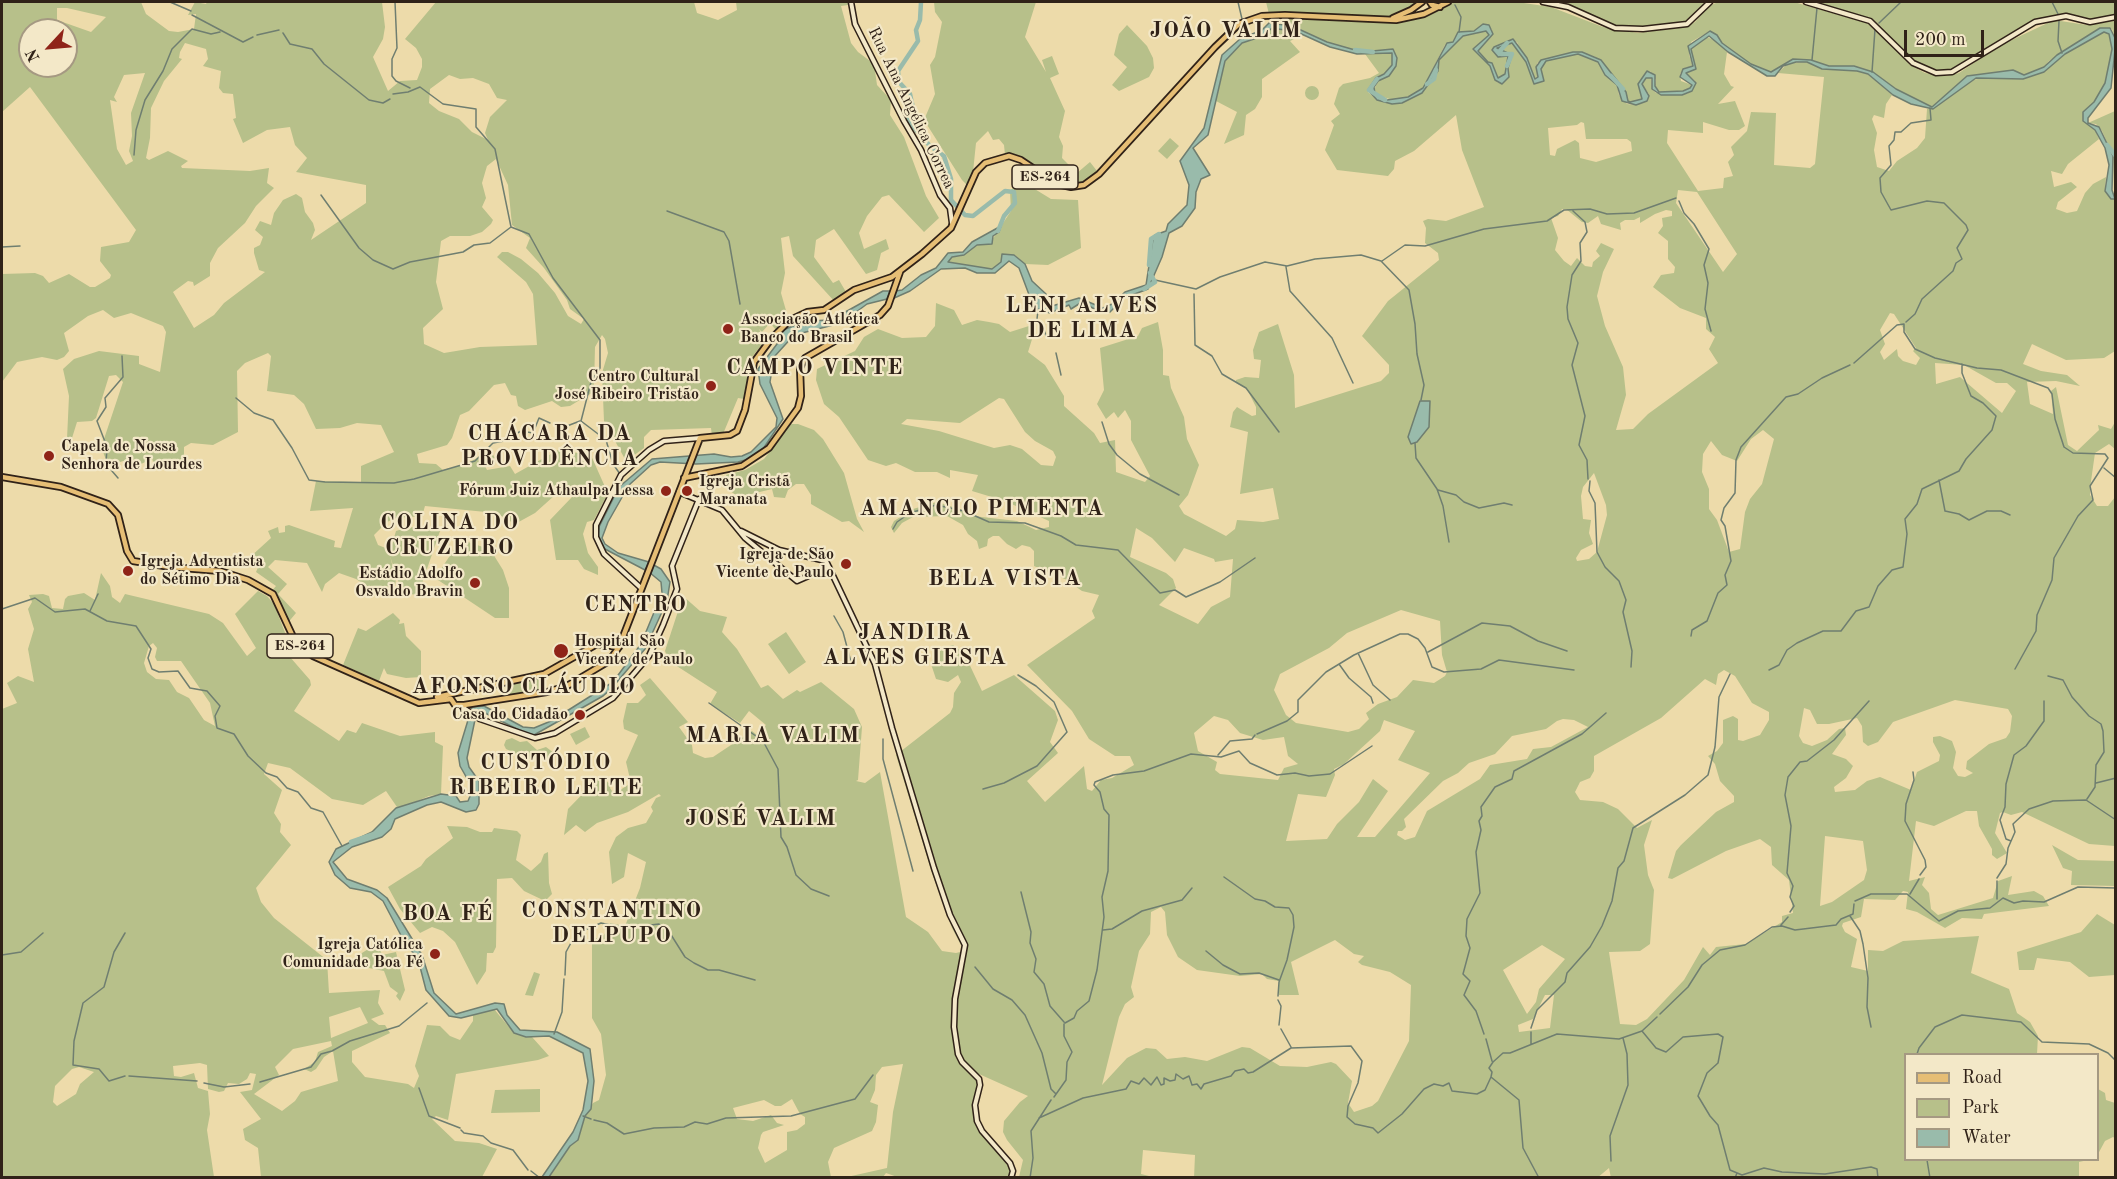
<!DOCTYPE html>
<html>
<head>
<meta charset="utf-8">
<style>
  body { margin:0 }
  #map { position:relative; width:2117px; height:1179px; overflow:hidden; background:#eddbaa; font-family:"Old Standard TT",serif }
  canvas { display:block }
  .frame { position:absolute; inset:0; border:3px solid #302218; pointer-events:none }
  .legend { position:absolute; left:1904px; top:1053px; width:195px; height:108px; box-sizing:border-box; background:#f3e8c8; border:2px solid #a59982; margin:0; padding:8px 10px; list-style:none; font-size:18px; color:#302218 }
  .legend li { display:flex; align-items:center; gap:12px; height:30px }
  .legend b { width:30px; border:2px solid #a59982 }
  .north { position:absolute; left:18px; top:18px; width:60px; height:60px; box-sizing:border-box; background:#f3e8c8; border:2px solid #a59982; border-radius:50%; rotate:244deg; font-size:16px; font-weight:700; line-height:24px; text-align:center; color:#302218 }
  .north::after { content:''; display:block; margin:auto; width:21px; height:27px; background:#8f2418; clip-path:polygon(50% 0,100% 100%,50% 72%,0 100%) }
  .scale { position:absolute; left:1904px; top:30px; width:80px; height:27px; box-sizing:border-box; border:3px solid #302218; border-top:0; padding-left:8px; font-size:18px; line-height:21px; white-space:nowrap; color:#302218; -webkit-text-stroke:4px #f3e8c8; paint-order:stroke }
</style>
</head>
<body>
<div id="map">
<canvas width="2117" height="1179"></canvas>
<div class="frame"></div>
<ul class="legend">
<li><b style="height:8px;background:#e6be75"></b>Road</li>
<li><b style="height:16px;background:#b7c08a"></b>Park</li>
<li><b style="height:16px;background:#99bbab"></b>Water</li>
</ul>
<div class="north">N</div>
<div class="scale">200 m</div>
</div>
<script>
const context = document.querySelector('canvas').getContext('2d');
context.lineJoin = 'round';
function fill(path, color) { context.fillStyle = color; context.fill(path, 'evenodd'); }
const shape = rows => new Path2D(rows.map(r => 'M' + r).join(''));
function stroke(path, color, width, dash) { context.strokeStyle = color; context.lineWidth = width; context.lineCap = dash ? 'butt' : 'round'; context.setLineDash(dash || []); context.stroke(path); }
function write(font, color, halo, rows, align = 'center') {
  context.font = font + ' "Old Standard TT",serif'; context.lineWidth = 4.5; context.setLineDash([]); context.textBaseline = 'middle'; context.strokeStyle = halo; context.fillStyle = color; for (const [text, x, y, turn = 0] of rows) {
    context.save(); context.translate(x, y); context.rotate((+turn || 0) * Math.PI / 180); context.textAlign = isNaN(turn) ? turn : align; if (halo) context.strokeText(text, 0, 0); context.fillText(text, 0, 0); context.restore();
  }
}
fill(shape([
  [2,2,141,2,146,14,169,31,178,32,194,29,196,14,188,15,195,2,206,4,207,2,382,2,385,27,383,39,373,57,388,91,400,81,417,80,422,67,422,59,416,48,405,39,436,2,694,2,697,13,718,20,737,10,736,2,848,2,848,5,841,6,851,43,858,52,874,64,877,85,891,100,890,115,904,137,926,196,939,218,924,232,889,195,882,197,867,216,859,233,864,249,886,239,889,249,881,253,877,270,866,274,834,229,816,240,814,257,833,283,839,280,846,292,835,302,793,256,789,236,781,238,785,273,781,293,789,321,776,330,770,323,762,332,759,329,765,341,751,358,748,366,751,369,744,399,738,398,723,434,712,436,711,428,651,430,644,437,644,448,626,461,604,421,602,373,608,353,605,339,602,335,595,347,594,387,592,393,583,398,570,406,561,407,552,401,525,410,518,406,516,396,511,395,505,383,494,385,469,411,460,415,452,438,447,445,417,454,419,463,436,464,443,470,466,464,479,457,489,448,495,458,485,466,487,470,510,466,515,474,558,450,584,454,589,451,606,489,606,497,594,520,587,522,583,534,588,553,598,567,598,575,584,569,578,560,556,560,550,520,572,497,564,487,535,513,515,524,496,513,425,506,422,516,396,518,387,522,374,535,378,545,388,549,389,555,396,531,409,527,440,531,418,595,402,593,390,556,396,579,395,586,370,588,356,579,339,573,325,584,322,592,307,563,275,560,268,567,287,584,278,594,296,613,286,625,271,592,276,586,256,572,259,565,249,558,271,538,268,531,278,527,279,533,285,532,285,526,289,525,335,541,334,547,341,548,353,508,310,511,316,481,361,482,361,466,394,452,381,425,357,423,340,428,316,429,304,404,294,395,267,391,271,356,268,353,245,363,237,371,238,432,213,445,191,443,184,447,184,460,178,466,157,469,152,459,141,464,123,461,109,466,101,448,123,382,116,375,109,376,96,418,92,421,77,422,72,438,67,439,69,396,63,369,74,359,99,351,139,356,139,364,160,372,166,332,163,326,131,313,114,318,103,310,88,316,64,333,69,351,64,357,57,360,42,357,17,362,2,382,2,274,35,273,43,276,49,283,69,274,90,287,95,287,110,278,111,275,100,261,101,247,129,242,136,230,30,87,2,112],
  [57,8,67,8,106,17,91,32,57,20],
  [30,30,66,30,66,66,30,66],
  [185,43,206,49,208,59,203,66,221,71,219,88,223,93,233,94,236,118,233,119,243,143,267,130,290,127,295,145,307,158,296,172,366,185,366,203,311,240,315,230,313,223,305,212,302,198,296,194,283,200,274,213,271,225,260,221,255,230,263,237,260,245,254,248,254,253,259,270,265,272,224,303,214,315,194,328,173,292,188,281,193,282,194,286,210,276,210,263,218,248,245,223,256,206,274,188,267,183,269,168,250,171,182,168,181,166,188,161,168,151,149,160,146,158,150,138,151,108,164,81,182,59,179,58,180,52],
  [145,73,131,113,132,136,129,151,133,161,126,165,117,149,110,100,117,102,114,97,124,75],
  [449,75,460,79,473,78,489,84,497,98,507,100,490,117,485,133,488,140,472,132,459,119,439,111,429,103,430,89],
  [496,159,508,185,512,225,530,238,526,248,544,268,567,300,570,309,584,319,581,324,568,316,555,293,538,273,521,259,508,252,502,252,497,257,526,282,533,294,537,345,480,347,444,353,424,344,423,328,443,309,436,282,441,241,450,236,470,236,482,232,491,224,493,220,482,207,486,198,482,183,487,166],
  [934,2,1036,2,1025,37,1046,72,1042,60,1052,56,1059,74,1050,78,1065,111,1059,137,1063,146,1062,158,1077,173,1090,162,1097,171,1096,173,1073,187,1057,186,1031,166,1005,155,1004,145,999,139,993,140,988,131,976,143,973,172,967,185,962,180,924,120,935,94,930,65,935,57,942,22,935,12],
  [1266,2,1420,2,1411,9,1389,18,1269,14],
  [1451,2,1517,2,1551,7,1603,27,1638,33,1686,27,1695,22,1707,7,1718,2,1794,2,1867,23,1885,36,1910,65,1925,73,1946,76,1959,73,1997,47,2054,20,2087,25,2115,21,2116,40,2112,29,2100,28,2049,61,2044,67,2024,75,2013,70,1967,76,1932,107,1896,89,1873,72,1854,66,1829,66,1811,60,1793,59,1771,72,1751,64,1722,43,1710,31,1691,42,1689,55,1693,66,1685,68,1680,74,1681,81,1692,85,1690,88,1684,92,1659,92,1655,85,1656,80,1650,71,1638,84,1642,99,1632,102,1628,101,1626,92,1595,57,1582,52,1573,52,1537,63,1538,77,1535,80,1517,42,1508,41,1494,47,1492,50,1498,57,1508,56,1505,74,1498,78,1492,63,1488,62,1478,51,1491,37,1492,29,1470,31,1455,37,1453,42,1445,45,1423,88,1408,97,1393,100,1379,96,1374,90,1378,81,1389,76,1396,66,1394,50,1362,52,1327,42,1281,23,1281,18,1357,22,1407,21,1434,12],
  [1544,2,1710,2,1688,22,1632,29,1618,28,1568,7],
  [1807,2,2115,2,2115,18,2099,22,2066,17,2044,20,1960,69,1939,73,1921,68,1886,33,1871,22],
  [1127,25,1147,46,1153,58,1154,68,1149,77,1119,91,1112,85,1127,67,1114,55,1119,34],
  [1272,28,1303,35,1290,41,1300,52,1262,79,1262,97,1255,109,1246,115,1244,135,1224,144,1237,112,1216,101,1225,61,1242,43,1263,36],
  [1486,31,1489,35,1474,48,1490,65,1497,82,1502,84,1509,77,1508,69,1511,57,1497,47,1512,43,1526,62,1534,84,1543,79,1541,69,1546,61,1578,54,1598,62,1605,75,1617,85,1619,95,1627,104,1636,105,1649,94,1642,84,1646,78,1651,77,1652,89,1656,93,1687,94,1695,81,1686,73,1696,69,1691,48,1707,37,1716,41,1727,52,1724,74,1731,86,1734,87,1718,104,1735,101,1745,126,1739,130,1729,130,1703,122,1703,133,1668,130,1667,143,1698,191,1723,188,1724,178,1733,176,1728,162,1734,155,1731,147,1747,131,1751,112,1776,113,1774,165,1810,168,1815,164,1824,77,1778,73,1788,63,1807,62,1837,70,1858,71,1868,74,1892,95,1886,104,1884,118,1874,115,1872,119,1877,133,1874,150,1877,167,1889,171,1897,161,1917,148,1925,138,1927,109,1936,107,1970,80,2003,76,2023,79,2044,72,2065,54,2104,32,2109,34,2112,49,2105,83,2094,102,2083,112,2083,121,2095,130,2099,139,2068,164,2062,174,2051,171,2054,187,2071,182,2077,187,2058,202,2056,209,2067,213,2077,211,2085,193,2093,184,2106,177,2105,191,2111,199,2115,199,2115,351,2104,358,2066,360,2032,344,2023,364,2041,371,2067,375,2080,386,2056,381,2027,382,2030,404,2053,414,2051,391,2056,387,2068,445,2077,451,2099,430,2098,425,2111,429,2115,422,2115,449,2109,444,2095,453,2090,488,2090,495,2097,506,2108,506,2115,497,2115,846,2089,844,2022,812,2011,815,2003,812,2000,813,1995,833,2007,853,1997,859,1992,855,1992,849,1979,826,1977,811,1966,811,1934,826,1916,821,1909,881,1925,877,1922,885,1929,893,1931,909,1938,915,1993,898,1998,881,2012,876,2008,895,2034,891,2043,896,2049,906,1984,914,1982,919,1962,918,1945,928,1917,912,1906,909,1908,892,1903,891,1895,900,1864,899,1861,917,1843,923,1842,926,1845,932,1857,939,1851,967,1868,971,1868,950,1883,951,1903,941,1979,936,1971,973,2009,989,2017,1013,2030,1022,2038,1036,2037,1054,1906,1054,1906,1160,2088,1160,2079,1162,2079,1177,1611,1178,1609,1168,1597,1178,1194,1178,1195,1155,1143,1150,1141,1174,1153,1177,1019,1177,1023,1160,1007,1140,1003,1132,1004,1121,1020,1102,1028,1096,979,1074,981,1083,975,1108,979,1125,1011,1161,1014,1168,1014,1177,900,1178,886,1173,883,1177,847,1177,887,1168,893,1112,903,1064,882,1067,876,1075,875,1090,870,1102,878,1105,876,1122,872,1131,834,1148,828,1162,831,1177,549,1178,570,1146,578,1140,585,1116,593,1103,599,1100,606,1075,601,1034,592,1018,592,940,604,935,610,923,625,926,640,888,646,862,628,853,624,877,612,884,609,852,616,837,628,828,646,823,653,811,651,807,656,798,661,796,659,794,628,812,597,823,585,832,576,825,564,835,568,809,600,776,611,785,610,788,614,794,631,783,626,762,638,735,624,729,623,721,627,703,638,703,646,695,640,685,650,678,688,722,679,727,692,745,693,753,705,758,713,757,752,731,757,735,766,725,749,711,740,723,710,704,717,692,669,661,665,651,683,596,700,611,727,617,722,632,737,649,761,688,768,685,783,699,797,690,800,692,821,682,854,709,862,727,858,780,856,781,865,783,880,772,906,917,928,932,942,951,956,953,964,951,952,928,932,873,896,755,950,713,953,707,954,693,961,682,958,675,948,682,936,679,931,664,935,650,953,645,964,653,982,691,1014,675,1055,711,1058,720,1050,742,1058,753,1027,781,1045,802,1084,766,1087,789,1092,791,1101,780,1112,778,1134,765,1130,756,1115,756,1089,739,1072,711,1027,665,1095,618,1092,611,1099,595,1082,591,1072,584,1072,582,1034,566,1034,551,1030,547,1022,545,1016,549,1007,544,999,536,993,536,988,539,987,546,979,549,977,541,968,534,963,525,947,516,913,517,902,523,894,533,891,527,894,521,913,509,937,502,969,512,973,516,1017,521,1036,530,1049,527,1049,521,1005,501,972,491,978,475,950,470,950,478,937,472,915,472,896,463,886,466,868,460,839,417,824,404,816,380,817,369,855,351,864,337,878,329,902,338,926,337,935,326,936,303,954,310,962,325,977,320,989,322,999,324,1010,332,1029,326,1033,336,1028,352,1045,365,1064,396,1064,406,1094,433,1100,443,1115,440,1116,472,1145,482,1150,476,1131,440,1131,421,1125,410,1118,418,1114,412,1106,419,1097,404,1104,390,1100,348,1138,336,1142,328,1158,322,1163,350,1163,375,1169,376,1171,388,1184,417,1187,439,1199,465,1188,495,1179,506,1184,514,1226,536,1235,529,1237,520,1263,522,1279,519,1273,488,1240,494,1248,432,1230,427,1233,412,1237,407,1252,416,1256,415,1256,407,1247,389,1236,383,1236,380,1245,377,1259,378,1261,360,1254,359,1253,350,1259,332,1278,324,1294,375,1295,408,1381,381,1389,373,1389,365,1362,336,1388,301,1439,260,1438,253,1425,243,1426,228,1423,221,1428,219,1446,221,1484,207,1462,150,1456,115,1414,151,1395,161,1394,169,1388,176,1337,170,1325,150,1334,125,1331,121,1340,114,1334,104,1339,88,1343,84,1370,78,1379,73,1365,54,1391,53,1393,55,1392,65,1384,74,1376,78,1368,92,1377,100,1392,104,1422,93,1437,74,1439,60,1449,48,1463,36],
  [1581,122,1584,123,1586,139,1627,139,1631,142,1632,151,1596,162,1580,158,1579,143,1575,140,1557,149,1555,156,1550,155,1548,128,1577,125],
  [1678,190,1697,192,1737,254,1723,272,1676,203],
  [1562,209,1566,209,1582,222,1588,223,1598,216,1601,224,1621,230,1620,223,1625,220,1634,220,1640,217,1640,223,1655,214,1666,210,1672,211,1672,216,1662,218,1663,226,1658,233,1668,241,1668,259,1675,267,1674,273,1661,275,1653,287,1680,308,1706,318,1706,329,1715,337,1709,349,1718,363,1648,414,1633,429,1616,430,1626,395,1623,367,1605,326,1597,296,1603,272,1614,249,1601,243,1596,251,1600,256,1593,262,1592,267,1585,266,1577,258,1571,266,1564,261,1555,250,1558,238,1551,218,1558,216],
  [1890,313,1894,314,1916,348,1913,351,1920,358,1916,365,1903,361,1898,356,1897,349,1884,360,1880,352,1885,344,1880,330],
  [1935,363,1964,365,1996,383,2007,383,2016,391,2002,413,1960,377,1936,384],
  [999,398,1004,399,1025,432,1035,441,1053,451,1056,457,1053,466,1041,465,1022,449,1010,445,994,448,939,431,901,424,907,419,960,423],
  [1420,401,1429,401,1429,427,1418,439],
  [1763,430,1774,439,1762,484,1750,499,1745,512,1740,549,1729,552,1717,520,1709,509,1709,489,1702,472,1703,454,1711,441,1722,455,1737,461,1751,439],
  [1594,473,1606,505,1607,515,1597,552,1589,559,1577,561,1576,558,1581,550,1593,544,1589,533,1591,520,1583,519,1581,496,1583,487],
  [1136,528,1152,538,1175,562,1184,548,1214,559,1215,562,1233,559,1230,597,1211,607,1198,624,1159,605,1176,588,1173,579,1166,573,1130,557],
  [1401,610,1440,621,1442,655,1447,672,1445,676,1434,683,1413,680,1397,697,1378,704,1366,713,1369,719,1359,729,1348,732,1296,723,1286,715,1274,690,1280,674,1329,648,1347,633],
  [1724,670,1735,676,1752,703,1769,712,1769,720,1760,735,1743,741,1738,740,1738,719,1733,716,1723,720,1723,743,1717,751,1708,756,1715,764,1720,781,1734,796,1734,802,1716,812,1681,845,1676,851,1668,878,1672,879,1726,851,1760,839,1771,847,1772,865,1789,880,1793,913,1782,916,1782,922,1746,944,1716,947,1710,955,1703,947,1684,980,1647,1019,1636,1025,1620,1024,1609,952,1640,951,1650,944,1654,890,1648,875,1644,845,1652,820,1637,828,1618,809,1603,802,1580,800,1575,792,1580,782,1590,778,1594,771,1594,756,1661,718,1705,679,1716,685,1718,674],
  [1955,700,2008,709,2012,716,2010,732,2006,738,1989,744,1967,761,1966,769,1973,773,1965,777,1958,776,1953,768,1956,752,1952,741,1940,736,1933,737,1933,742,1940,755,1939,761,1917,772,1911,790,1880,777,1867,781,1855,790,1835,792,1834,787,1846,778,1853,766,1846,759,1832,754,1846,735,1845,728,1839,729,1827,740,1812,746,1803,743,1799,736,1804,708,1810,710,1817,724,1829,724,1857,718,1862,726,1863,742,1868,746,1878,742,1893,722],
  [1214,716,1228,720,1240,733,1263,740,1284,737,1288,756,1298,764,1284,768,1278,780,1220,774,1215,770,1217,762,1198,751,1194,733],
  [1563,719,1574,720,1588,727,1551,747,1533,749,1527,759,1490,765,1480,779,1427,811,1415,837,1405,840,1397,835,1398,831,1402,831,1406,827,1404,819,1443,781,1458,773,1469,763,1495,754,1512,736,1546,729,1557,721],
  [1384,720,1415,731,1398,760,1430,773,1375,837,1357,837,1388,791,1373,779,1359,802,1337,824,1327,839,1286,841,1298,794,1326,797,1335,775,1334,769,1344,764,1380,731],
  [1825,836,1863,841,1867,870,1864,880,1832,902,1820,906],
  [1161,907,1165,912,1167,935,1178,957,1197,970,1240,976,1262,974,1267,979,1279,981,1279,995,1299,995,1291,962,1335,940,1354,954,1364,956,1358,962,1362,965,1390,972,1411,985,1409,1041,1378,1101,1372,1106,1354,1112,1348,1103,1352,1081,1336,1064,1331,1062,1307,1067,1280,1066,1250,1048,1242,1047,1207,1061,1185,1057,1167,1059,1156,1049,1146,1048,1127,1058,1102,1085,1119,1017,1125,1004,1134,997,1131,987,1139,951,1150,934,1151,912],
  [1542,945,1565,959,1539,989,1536,1002,1527,1014,1503,970],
  [1545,995,1554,995,1550,1028,1519,1032,1518,1025,1533,1019],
  [792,1099,800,1114,805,1117,805,1124,797,1130,787,1132,787,1150,765,1163,758,1148,761,1135,763,1132,784,1125,777,1123,771,1115,753,1121,737,1119,733,1108,764,1100,775,1106,781,1106],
  '1305 93a7 7 0 1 1 14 0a7 7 0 1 1-14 0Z',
  [2115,111,2115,194,2114,194,2113,156,2102,131,2096,124,2088,123],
  [1170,138,1179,146,1167,159,1158,151],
  [1020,180,1051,199,1078,200,1081,248,1048,265,1025,264,1015,255,992,269,947,263,952,257,962,256,974,246,992,240,1011,211,1010,191],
  [791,424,798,424,814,430,823,439,844,473,857,519,864,532,849,521,842,522,811,504,811,495,804,484,796,484,788,490,785,498,774,497,772,489,739,497,727,489,726,475,745,470,764,459],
  [468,542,483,547,493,554,503,570,509,588,509,618,495,618,435,578,457,545],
  [101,573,110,586,112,597,120,603,125,594,209,614,223,623,247,656,256,648,235,614,258,591,267,596,274,604,289,643,283,649,310,680,311,685,294,711,339,741,347,730,356,733,362,723,400,736,435,732,435,742,443,746,441,794,429,796,405,806,397,807,386,791,363,805,332,799,290,768,268,763,264,774,282,790,274,813,281,824,280,832,291,845,256,888,261,902,274,918,327,960,329,993,380,990,378,1003,384,1014,371,1019,379,1025,385,1025,390,1033,352,1051,352,1062,365,1077,408,1084,414,1088,419,1076,415,1066,427,1025,440,1026,450,1036,460,1040,473,1021,473,1014,494,1009,514,1033,532,1037,549,1056,538,1060,456,1074,448,1120,436,1116,432,1119,455,1141,479,1143,497,1149,482,1177,261,1177,258,1148,245,1140,243,1129,261,1119,240,1092,252,1090,256,1074,250,1073,247,1079,239,1084,228,1083,224,1091,219,1092,208,1089,207,1065,200,1063,173,1066,174,1076,181,1077,194,1073,198,1088,208,1091,210,1114,207,1130,214,1177,2,1178,2,709,17,703,7,683,18,676,34,682,28,649,34,629,28,609,32,602,29,595,43,594,49,596,52,608,63,609,65,599,68,596,84,593,95,600],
  [153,643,157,648,155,657,157,661,181,661,210,703,215,726,204,720,189,698,177,692,169,680,156,679,147,672,144,663,149,646],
  [360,1007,368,1023,331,1038,329,1017],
  [331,1041,332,1046,318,1052,315,1062,304,1069,311,1072,316,1069,324,1057,333,1051,338,1081,301,1092,295,1101,282,1111,254,1094,279,1075,275,1067,293,1049],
  [79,1067,94,1072,80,1084,76,1094,57,1106,53,1102,55,1086,72,1069],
  [393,613,400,620,399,624,404,623,406,636,421,651,421,677,406,678,387,674,384,668,379,681,343,665,358,628,366,631],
  [786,632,806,662,789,674,768,644],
  [542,677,545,690,507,697,505,683],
  [585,727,590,737,576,745,570,734],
  [512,738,520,742,527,741,537,750,546,747,554,753,554,760,527,759,506,749,504,745,506,740],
  [447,826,467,827,480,832,492,832,494,828,517,831,521,835,516,860,531,871,541,862,544,854,548,852,549,883,552,894,545,901,524,891,512,878,497,879,496,947,493,953,487,953,486,971,477,985,455,942,443,931,432,927,420,933,400,909,388,887,421,866,426,859,453,838],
  [2052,845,2078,860,2115,861,2115,886,2071,885,2072,871,2063,868],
  [2097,914,2115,925,2115,975,2089,977,2070,962,2037,958,2034,970,2019,970,2017,952,2081,932],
  [378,943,382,955,396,952,405,990,400,1001,396,996,398,993,390,987,384,971,349,964,349,961],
  [534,972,540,974,533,996,525,995],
  [540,1089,540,1112,491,1113,495,1090],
  [2098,1089,2105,1093,2106,1100,2115,1103,2116,1139,2113,1137,2105,1141,2098,1154]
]), '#b7c08a');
const water = shape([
  [1269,23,1292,26,1327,42,1362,52,1393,49,1397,58,1396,66,1389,76,1378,81,1374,87,1375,94,1387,100,1408,97,1423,88,1447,43,1453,42,1458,32,1474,31,1483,24,1489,25,1493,34,1478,51,1488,62,1492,63,1498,78,1505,74,1508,56,1498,57,1492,50,1494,47,1513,39,1527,58,1535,79,1538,77,1536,67,1541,60,1573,52,1582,52,1601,60,1626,92,1628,101,1630,102,1642,99,1638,84,1647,71,1655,75,1655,86,1659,92,1683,91,1690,88,1692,85,1680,77,1683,69,1693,66,1688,46,1710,31,1717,35,1722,43,1751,64,1771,72,1793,59,1811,60,1829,66,1854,66,1873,72,1896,89,1932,107,1967,76,2013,70,2024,75,2044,67,2057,55,2100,28,2110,28,2116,40,2111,88,2088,118,2088,123,2099,127,2113,156,2112,190,2115,199,2111,199,2105,191,2109,165,2105,148,2095,130,2083,121,2083,112,2094,102,2105,83,2112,49,2109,34,2104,32,2065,54,2044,72,2023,79,1976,78,1933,109,1911,104,1893,95,1868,74,1857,71,1822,69,1807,62,1796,62,1783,66,1775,76,1767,76,1728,52,1709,36,1691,49,1696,69,1686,73,1696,83,1692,91,1682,95,1661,95,1652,89,1652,78,1646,78,1642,84,1649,96,1647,101,1636,105,1622,101,1617,85,1605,75,1598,62,1578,54,1546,61,1541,69,1544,81,1534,84,1526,62,1512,43,1497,48,1512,55,1508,68,1509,77,1502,84,1495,80,1490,66,1473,49,1489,35,1486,31,1463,36,1439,60,1438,71,1422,93,1402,103,1392,104,1377,100,1368,90,1376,78,1384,74,1392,65,1392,53,1357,54,1330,47,1297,32,1272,28,1263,36,1242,43,1225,61,1208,135,1193,148,1210,175,1201,179,1196,192,1195,208,1182,226,1169,233,1162,257,1148,289,1124,298,1110,312,1098,311,1082,302,1071,309,1069,305,1050,313,1034,308,1019,268,1009,261,995,273,977,273,965,268,941,269,910,291,892,299,895,291,902,290,921,275,936,268,948,253,963,252,972,242,1001,226,999,232,993,236,992,244,977,245,964,255,952,257,948,262,992,269,1001,262,1002,254,1014,255,1025,264,1032,281,1046,294,1046,303,1052,306,1079,298,1103,308,1112,304,1125,292,1146,285,1153,239,1155,235,1166,231,1168,224,1187,205,1189,185,1180,161,1204,128,1222,55,1240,39,1262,30,1269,23],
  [883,291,890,291,887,299,867,304,848,318,849,321,794,335,774,357,770,382,783,419,763,449,749,459,738,462,696,464,660,462,651,465,629,485,608,522,602,538,605,544,618,553,649,562,645,570,603,548,598,536,599,527,619,487,652,459,714,454,731,457,742,456,751,452,776,427,777,418,760,384,758,369,777,344,783,330,806,321,831,320,883,291],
  [1420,401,1430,401,1429,427,1417,442,1411,444,1408,437,1420,401],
  [652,564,661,569,670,582,667,601,645,649,611,689,603,696,534,735,527,734,485,713,476,715,467,758,469,767,479,781,479,804,476,810,466,812,441,802,427,805,395,819,391,829,382,837,352,847,333,862,347,879,377,890,387,898,422,955,434,993,456,1014,495,1003,504,1004,507,1015,520,1030,557,1032,590,1049,594,1081,591,1109,585,1116,578,1140,570,1146,549,1177,542,1177,573,1132,583,1110,588,1081,583,1053,549,1036,526,1037,514,1033,497,1009,461,1018,449,1016,426,990,418,959,405,943,383,901,371,892,350,888,335,875,329,862,336,849,372,832,396,808,441,794,456,796,460,802,468,801,473,789,460,766,458,753,472,707,484,706,523,727,534,728,551,721,613,682,641,644,662,593,661,582,649,572,652,564]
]);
fill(water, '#99bbab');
stroke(water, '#6f7e70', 1.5);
stroke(shape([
  [170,2,191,11],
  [395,2,397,48,392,59,392,76,396,81,410,88],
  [1238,2,1242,19],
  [2052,2,2058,14],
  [1455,5,1461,17,1459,32],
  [192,15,243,42,253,37],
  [2059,21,2058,41,2062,53],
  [1879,23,1901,2],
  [283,33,290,44,312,49,324,64,369,100,383,103,390,99],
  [257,35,279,30],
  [1812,60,1817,8],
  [1872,72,1875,29],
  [393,94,408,92,420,87,443,104,476,109,476,127,495,149,511,227],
  [134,155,136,130,145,100,163,71,172,49,192,29,211,34,220,32],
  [321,195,359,248,373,260,393,269,410,262,463,252,474,245,490,243,511,227,529,234,553,278,600,340,600,368,591,382,581,421,606,440,613,464,620,474],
  [1679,201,1684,213,1694,224,1709,249,1704,265,1708,283,1705,309,1711,331],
  [667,211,724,232,729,241,740,304],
  [1573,211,1585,222,1587,232,1580,243,1581,261,1572,275,1567,307,1568,319,1578,343,1572,365,1585,416,1579,445,1587,460,1588,479],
  [2,247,20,246],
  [1382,261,1405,245,1425,246,1484,229,1547,221,1564,210,1590,209,1607,214,1634,213,1676,198],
  [1286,267,1290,291,1332,338,1353,383],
  [1155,280,1196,289,1220,277,1265,262,1287,266,1315,259,1361,255,1381,261,1409,290,1415,324,1417,354,1424,385,1421,400],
  [1194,294,1195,345,1212,356,1222,374,1246,388,1279,432],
  [1038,310,1037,319,1043,326,1046,336],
  [1906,322,1915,314,1922,299,1953,271,1956,263,1962,259,1957,248,1968,230,1966,225,1944,203,1927,201,1891,210,1881,192,1880,178,1891,165,1889,146,1894,140,1895,132,1901,132,1911,123,1931,120,1930,108],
  [1904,324,1904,332,1915,349,1935,358,1977,368,2001,370,2048,388,2052,394,2055,419,2064,447,2073,453,2105,454,2108,458,2090,486,2093,500,2078,516,2054,558,2052,580,2037,615,2036,631,2015,669],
  [1056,353,1061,375],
  [1854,363,1897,325,1904,324],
  [236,398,254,413,273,420,292,448,309,480,325,482,394,483,414,479,475,461,493,443,504,441,521,431,533,433,539,418,550,423],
  [1102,422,1109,444,1117,455,1140,474,1179,495],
  [554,424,567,426,580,421],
  [1415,443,1416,458,1437,489,1443,506,1449,542],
  [2104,468,2116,478],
  [118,478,106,464,107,447,97,421,106,407,105,398,123,377,122,356],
  [1939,480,1945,511,1959,514,1969,520,1987,511,2001,511,2010,515],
  [1590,481,1589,491,1595,503,1597,552,1605,567,1619,581,1626,600,1623,612,1632,651,1631,667],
  [1438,490,1456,495,1464,502,1479,508,1504,503,1512,505],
  [893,529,897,522,910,513,936,505,964,511,989,522,1025,523,1061,536,1076,545,1118,550,1160,593,1175,590,1186,597,1220,582,1255,558],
  [2,609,35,598,55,612,85,609,107,621,136,626,151,649,148,658,152,669,159,672,178,671,190,688,207,691,220,706,215,716,217,728,234,734,248,756,266,773,277,777,287,788,298,792,311,808,323,812,342,846],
  [90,611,98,594],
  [834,616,843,632,851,662],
  [1691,636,1692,630,1707,621,1718,593,1727,585,1725,575,1731,561,1725,526,1721,520,1724,508,1735,493,1736,460,1741,447,1786,397,1798,394,1822,378,1850,365],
  [1428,652,1482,623,1510,626,1538,641,1567,651],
  [1358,653,1373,685,1390,700],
  [1339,664,1349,678,1371,697,1373,703],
  [1769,670,1779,665,1787,650,1797,643,1823,631,1841,631,1856,611,1869,607,1878,586,1892,570,1903,567,1907,534,1905,519,1917,504,1922,489,1959,471,1966,459,1992,430,1996,416,1983,403,1971,396,1962,373,1962,364],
  [2048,676,2063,680,2072,697,2089,716,2101,724,2103,731,2104,752,2096,765,2095,787,2087,799],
  [709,703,763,741,778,769,781,837,787,847,796,875,811,889,829,896],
  [1257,734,1287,721,1298,712,1298,700,1326,672,1354,655,1400,634,1408,634,1418,639,1425,648,1432,667,1444,672,1481,669,1499,660,1574,670],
  [883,739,883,759,913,871],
  [1218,755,1230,741,1252,739,1255,735],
  [1913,772,1914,780,1906,804,1905,821,1925,860,1926,867,1920,875],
  [2096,783,2116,778],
  [983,789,1004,783,1037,766,1067,732,1054,702,1036,686,1018,675],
  [2011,841,2006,839,2000,820,2005,807,2006,784,2014,755,2026,746,2044,721,2044,701],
  [1224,877,1255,899,1265,901,1275,907,1289,908,1293,915,1294,927,1287,960,1279,982,1278,996],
  [1997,878,2006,864,2008,848,2015,832,2013,824,2029,809,2053,801,2086,800,2116,820],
  [1997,881,1997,899],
  [1021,892,1031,932,1030,943,1036,959,1034,972,1044,984,1050,1006,1064,1022],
  [1910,894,1919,879],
  [1855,901,1871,894,1907,894,1939,921,1958,911,1990,908,2003,898,2014,903,2023,901,2044,902,2078,887,2116,888],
  [1790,912,1794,906,1790,897,1793,886,1787,873,1791,826,1785,795,1788,777,1800,762,1807,761,1834,740,1869,701],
  [1850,916,1860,931,1863,944,1868,978,1867,1007,1871,1027],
  [1781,925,1788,917],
  [587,929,601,923,625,928,659,924,668,930,685,957,694,963,708,970,719,970,755,980],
  [1103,930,1112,929,1142,911,1182,900,1192,888],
  [1206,951,1223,965,1240,974,1259,973,1279,980],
  [2,955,21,952,43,933],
  [975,967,993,989,1012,1000,1025,1015,1042,1053,1051,1089,1056,1094],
  [565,975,566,952,572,941],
  [1278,1000,1281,1006,1279,1025],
  [1660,1014,1688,987,1702,965,1720,950,1745,945,1772,927,1782,926,1795,930,1836,925,1841,919,1853,914,1854,904],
  [1065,1023,1074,1018,1077,1011,1089,1001,1097,970,1104,917,1102,897,1108,871,1109,815,1104,809,1100,792,1094,785,1095,782,1113,775,1144,771,1191,754,1221,757,1239,751,1250,763,1277,775,1295,773,1309,776,1330,774,1372,746],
  [1531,1028,1537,1010,1565,982,1567,973,1590,947,1602,926,1612,901,1618,868,1624,861,1633,828,1685,795,1708,775,1715,747,1719,697,1730,674],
  [1281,1029,1291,1047],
  [1642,1031,1656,1048,1666,1052,1683,1037,1718,1034,1723,1037,1718,1063,1707,1073,1698,1096,1710,1116,1718,1125,1730,1170,1742,1175,1764,1168,1782,1172,1825,1174,1871,1167,1877,1169,1878,1178],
  [1531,1032,1531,1044],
  [554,1034,562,1012,564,979],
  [1484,1034,1476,1011,1464,995,1470,981,1463,974,1470,948,1466,936,1467,919,1480,893,1476,852,1481,830,1479,821,1482,816,1481,807,1495,787,1512,779,1514,771,1582,734,1606,713],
  [1486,1039,1492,1061],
  [1917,1054,1919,1048,1935,1027,1962,1015,2021,1022,2042,1042,2089,1044,2108,1053,2116,1061],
  [125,1076,109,1081,99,1069,73,1065,74,1041,83,1003,104,987,114,952,125,933],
  [129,1076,197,1081],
  [260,1082,311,1067,321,1054,332,1051,350,1041,399,1026,427,1003],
  [204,1083,224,1087,250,1084],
  [419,1088,429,1116,460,1128],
  [1054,1097,1066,1080,1067,1062,1072,1052,1064,1036,1064,1024],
  [583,1116,591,1119],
  [1039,1118,1083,1098,1126,1089,1131,1081,1139,1084,1144,1078,1151,1085,1157,1077,1161,1085,1164,1084,1164,1078,1170,1081,1175,1080,1176,1074,1183,1079,1189,1076,1192,1085,1197,1084,1201,1089,1204,1084,1231,1076,1235,1071,1244,1069,1248,1073,1253,1072,1291,1048,1351,1046,1362,1061,1358,1083,1348,1106,1347,1117,1355,1124,1373,1128,1378,1133,1402,1114,1424,1089,1434,1084,1443,1086,1449,1083,1452,1091,1477,1094,1485,1090,1491,1077],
  [594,1120,607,1123,624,1134,654,1128,684,1127,695,1122,707,1124,726,1118,791,1116,855,1099,873,1075],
  [461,1130,464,1133,483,1136,491,1143,513,1150,528,1170],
  [1927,1160,1930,1178],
  [1611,1161,1610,1136,1628,1085,1627,1054,1623,1038],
  [531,1171,540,1178],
  [1030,1178,1033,1158,1031,1131,1051,1100],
  [1539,1178,1523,1148,1519,1100,1491,1077,1492,1072,1489,1068,1493,1062,1503,1053,1510,1053,1557,1034,1619,1039,1642,1031,1657,1017],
  [1735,1178,1737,1173]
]), '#6f7e70', 1.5);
stroke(shape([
  [921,2,920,20,916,30,918,41,898,71,899,82,910,94,913,108,912,113,904,116,930,146,944,156,951,179,951,200,965,215,973,216,1005,191,1014,192,1015,203,1004,216,998,231],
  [1507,43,1499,52,1501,54,1512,54,1507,66],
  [1355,50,1373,52],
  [1611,76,1623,89],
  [1377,79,1369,90,1385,100],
  [1427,84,1434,79,1436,70],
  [2107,145,2116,156],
  [1149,265,1151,239,1159,234],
  [1144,289,1155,282,1150,273],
  [351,842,374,834]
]), '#99bbab', 4.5);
const secondary = shape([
  [851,2,855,24,904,121,921,150,940,195,950,208,952,223],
  [1543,2,1568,7,1615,28,1643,29,1687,24,1710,2],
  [1806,2,1870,21,1913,63,1936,73,1952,72,2035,22,2066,16,2090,22,2116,17],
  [679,492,722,510,745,538,797,581,829,567],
  [741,531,779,550,826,561,875,664,892,728,934,868,950,915,965,945,955,999,954,1027,958,1054,962,1062,979,1079,980,1085,975,1105,977,1121,982,1131,1010,1163,1013,1171,1011,1178],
  [641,588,604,554,596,537,596,525,621,475,649,450,664,441,700,438],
  [459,705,480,719,535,738,555,733,613,698,649,656,663,625,677,589,672,566,699,499]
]);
const primary = shape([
  [1430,2,1432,5,1440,7],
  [1393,18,1411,10,1422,2],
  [2,477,61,487,108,504,118,515,127,551,133,561,170,567,220,571,248,580,273,594,294,639,313,656,419,703,451,699],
  [684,478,742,466,769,448,798,408,801,396,800,368,805,358,880,315,888,306,900,272],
  [437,697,544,674,597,644,619,647],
  [451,699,455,705,464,705,547,692,567,686,609,661,619,647,700,438,730,435,737,431,745,410,754,362,771,339,790,320,807,312,824,310,854,290,892,277,922,254,951,228,976,172,985,163,1009,156,1021,160,1057,184,1071,187,1084,185,1099,174,1215,47,1239,24,1262,16,1285,15,1396,20,1424,14,1448,2]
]);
stroke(secondary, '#302218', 7);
stroke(primary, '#302218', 8);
stroke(secondary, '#f3e8c8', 4);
stroke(primary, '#e6be75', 4.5);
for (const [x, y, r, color] of [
  [728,329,6,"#8f2418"],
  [711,386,6,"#8f2418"],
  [49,456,6,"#8f2418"],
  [666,491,6,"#8f2418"],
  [687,491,6,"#8f2418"],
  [846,564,6,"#8f2418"],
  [128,571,6,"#8f2418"],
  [475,583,6,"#8f2418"],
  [561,651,8,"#8f2418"],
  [580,715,6,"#8f2418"],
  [435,954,6,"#8f2418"]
]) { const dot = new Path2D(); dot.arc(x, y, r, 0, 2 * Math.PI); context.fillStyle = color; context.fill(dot); stroke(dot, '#f3e8c8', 2); }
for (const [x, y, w] of [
  [1045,177,66],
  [300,646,66]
]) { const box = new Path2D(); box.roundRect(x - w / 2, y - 12, w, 24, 4.5); context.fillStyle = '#f3e8c8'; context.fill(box); stroke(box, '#302218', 1.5); }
write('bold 15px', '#302218', null, [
  ["ES-264",1045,177],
  ["ES-264",300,646]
]);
write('16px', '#302218', '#f3e8c8', [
  ["Rua Ana Angélica Correa",911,108,64]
]);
write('bold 16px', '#302218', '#f3e8c8', [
  ["Associação Atlética",740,320,"left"],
  ["Banco do Brasil",740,338,"left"],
  ["Centro Cultural",699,377],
  ["José Ribeiro Tristão",699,395],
  ["Capela de Nossa",61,447,"left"],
  ["Senhora de Lourdes",61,465,"left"],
  ["Igreja Cristã",699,482,"left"],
  ["Maranata",699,500,"left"],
  ["Fórum Juiz Athaulpa Lessa",654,491],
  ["Igreja de São",834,555],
  ["Vicente de Paulo",834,573],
  ["Igreja Adventista",140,562,"left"],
  ["do Sétimo Dia",140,580,"left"],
  ["Estádio Adolfo",463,574],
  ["Osvaldo Bravin",463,592],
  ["Hospital São",574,642,"left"],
  ["Vicente de Paulo",574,660,"left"],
  ["Casa do Cidadão",568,715],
  ["Igreja Católica",423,945],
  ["Comunidade Boa Fé",423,963]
], 'right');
context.letterSpacing = '1.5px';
write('bold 22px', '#302218', '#f3e8c8', [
  ["JOÃO VALIM",1226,31],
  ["LENI ALVES",1082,306],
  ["DE LIMA",1082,331],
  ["CAMPO VINTE",815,368],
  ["CHÁCARA DA",550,434],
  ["PROVIDÊNCIA",550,459],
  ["AMANCIO PIMENTA",982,509],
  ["COLINA DO",450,523],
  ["CRUZEIRO",450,548],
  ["BELA VISTA",1005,579],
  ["CENTRO",636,605],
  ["JANDIRA",915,633],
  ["ALVES GIESTA",915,658],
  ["AFONSO CLÁUDIO",524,687],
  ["MARIA VALIM",773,736],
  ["CUSTÓDIO",546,763],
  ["RIBEIRO LEITE",546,788],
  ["JOSÉ VALIM",761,819],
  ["CONSTANTINO",612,911],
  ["DELPUPO",612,936],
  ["BOA FÉ",448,914]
]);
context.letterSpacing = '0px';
</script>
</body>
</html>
